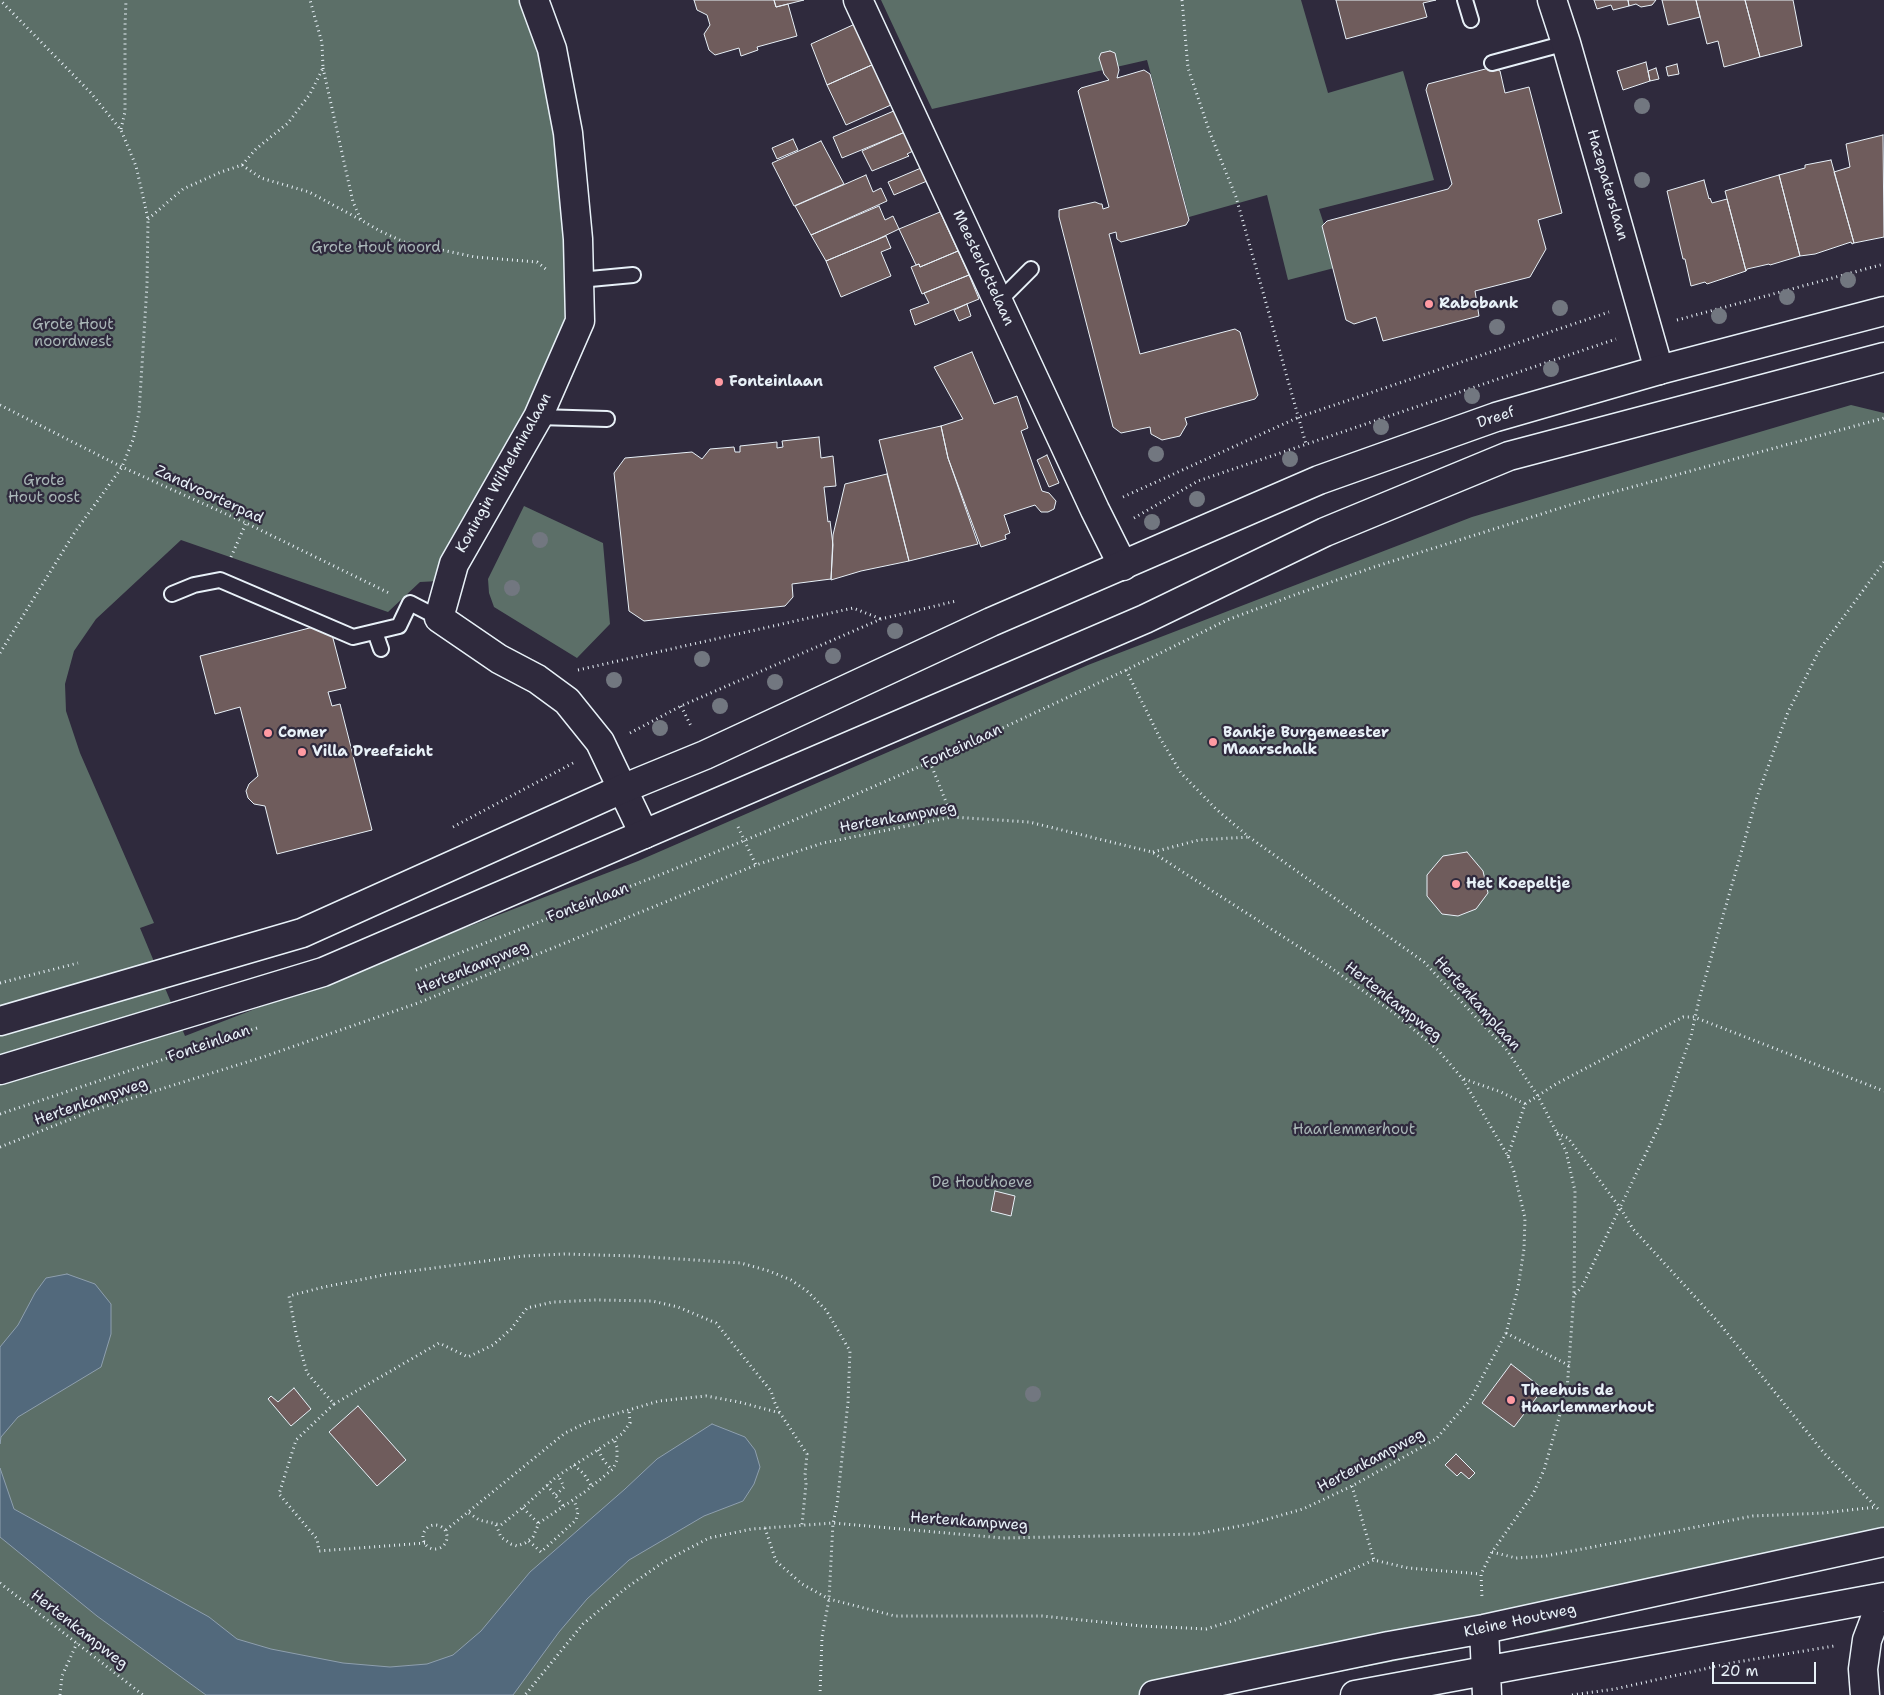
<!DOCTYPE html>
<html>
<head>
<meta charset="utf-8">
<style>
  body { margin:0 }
  #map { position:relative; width:1884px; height:1695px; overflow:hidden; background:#2f2a3d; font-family:"Shantell Sans",sans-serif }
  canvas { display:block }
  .scale { position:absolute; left:1712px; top:1662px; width:104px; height:22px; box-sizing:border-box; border:2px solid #e8f1f8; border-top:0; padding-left:6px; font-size:15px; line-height:18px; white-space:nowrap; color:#e8f1f8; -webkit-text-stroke:4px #2f2a3d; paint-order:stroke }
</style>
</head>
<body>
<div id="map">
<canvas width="1884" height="1695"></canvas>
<div class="scale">20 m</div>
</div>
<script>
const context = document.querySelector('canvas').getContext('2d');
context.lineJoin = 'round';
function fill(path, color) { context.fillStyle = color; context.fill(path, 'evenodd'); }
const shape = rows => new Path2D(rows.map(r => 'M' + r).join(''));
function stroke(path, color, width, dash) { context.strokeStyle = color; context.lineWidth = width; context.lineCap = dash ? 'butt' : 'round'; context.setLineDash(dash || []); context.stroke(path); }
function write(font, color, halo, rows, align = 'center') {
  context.font = font + ' "Shantell Sans",sans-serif'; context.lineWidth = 4.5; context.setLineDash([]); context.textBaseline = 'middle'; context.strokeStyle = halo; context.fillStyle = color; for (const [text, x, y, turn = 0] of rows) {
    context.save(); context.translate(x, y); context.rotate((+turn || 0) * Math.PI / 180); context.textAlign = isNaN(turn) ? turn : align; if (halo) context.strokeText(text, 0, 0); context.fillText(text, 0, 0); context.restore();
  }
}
fill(shape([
  [0,0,527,0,563,80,573,286,564,321,551,361,534,400,439,581,420,582,388,612,181,540,96,619,74,651,65,684,66,711,80,753,154,923,140,928,185,1036,638,861,1088,665,1472,517,1851,405,1884,413,1884,1548,1557,1630,1219,1695,0,1695],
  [881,0,1301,0,1328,93,1403,71,1434,180,1319,209,1338,267,1288,280,1267,195,1189,217,1147,60,932,109],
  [524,506,603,543,610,624,577,658,494,607,489,593,488,579]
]), '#5c6f68');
const water = shape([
  [67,1274,95,1284,111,1304,111,1334,101,1367,18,1417,1,1437,0,1444,0,1347,18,1325,35,1293,46,1278,67,1274],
  [712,1424,745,1437,755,1450,760,1467,754,1484,743,1501,704,1516,629,1560,587,1599,559,1632,513,1695,206,1695,97,1616,0,1537,0,1468,14,1509,209,1617,237,1639,271,1649,343,1663,390,1667,427,1664,453,1655,481,1631,530,1572,625,1489,657,1459,712,1424]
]);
fill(water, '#52697c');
stroke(water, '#8e9fae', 1);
const building = shape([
  [694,0,774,0,776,7,788,4,797,36,757,47,758,50,741,56,739,48,715,55,709,50,704,34,710,25,707,15,697,10,694,0],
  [774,0,804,0,776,7,774,0],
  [1336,0,1436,0,1423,3,1427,17,1346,39,1336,0],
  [1594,0,1628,0,1629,6,1613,10,1611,5,1597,9,1594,0],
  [1628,0,1656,0,1652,5,1641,7,1636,4,1629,6,1628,0],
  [1662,0,1696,0,1700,17,1668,25,1662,0],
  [1696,0,1745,0,1760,57,1724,67,1718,41,1707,44,1696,0],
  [1745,0,1793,0,1802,46,1760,57,1745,0],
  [855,24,874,64,827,85,811,44,855,24],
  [1110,51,1115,53,1119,70,1117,78,1144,70,1150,74,1189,220,1186,225,1121,242,1117,239,1116,232,1109,234,1140,354,1235,329,1240,332,1258,395,1255,399,1185,418,1187,424,1180,436,1162,440,1151,434,1150,427,1121,433,1113,427,1059,217,1059,210,1095,202,1100,204,1102,204,1103,209,1109,207,1078,91,1081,88,1109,80,1104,74,1099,58,1101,53,1110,51],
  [1646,62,1650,81,1623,90,1617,71,1646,62],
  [874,64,891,105,846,125,827,85,874,64],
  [1677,64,1679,74,1668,76,1666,67,1677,64],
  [1493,67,1500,71,1505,93,1529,87,1562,213,1538,220,1546,249,1530,277,1475,291,1479,316,1383,341,1376,317,1354,324,1346,320,1322,226,1327,221,1448,189,1452,184,1426,90,1428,84,1493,67],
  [1656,68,1659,79,1650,81,1648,71,1656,68],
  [896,110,905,132,842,158,833,137,896,110],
  [905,132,913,151,907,154,909,156,872,171,862,151,905,132],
  [1883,135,1884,237,1854,243,1834,172,1850,167,1846,144,1883,135],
  [793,139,798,150,777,159,772,148,793,139],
  [821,141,844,184,794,206,772,163,821,141],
  [1831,160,1854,243,1852,244,1851,242,1815,254,1800,256,1779,175,1805,168,1805,165,1831,160],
  [921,168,927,181,894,195,888,182,921,168],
  [866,175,873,192,881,188,887,201,811,235,795,206,866,175],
  [1779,175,1800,256,1770,265,1769,264,1747,269,1746,271,1725,191,1779,175],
  [1704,180,1709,199,1710,198,1712,203,1727,199,1746,271,1707,284,1705,282,1691,286,1685,259,1683,259,1667,191,1704,180],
  [879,206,885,220,893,216,899,229,876,240,826,261,811,235,879,206],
  [940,212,958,251,920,267,919,264,916,265,899,229,940,212],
  [886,236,891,248,881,252,891,276,841,297,826,261,886,236],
  [958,251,969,275,922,294,911,267,919,264,920,267,958,251],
  [969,275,979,299,915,325,910,310,929,303,924,293,969,275],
  [967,304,971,316,959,321,954,310,967,304],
  [972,352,994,404,1017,396,1028,428,1021,431,1042,491,1049,493,1056,501,1054,509,1048,512,1041,512,1035,505,1004,515,1010,533,1005,535,1006,539,981,547,948,458,941,426,963,419,934,367,972,352],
  [941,426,948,458,978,544,909,561,879,440,941,426],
  [819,437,821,458,833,456,836,486,824,487,828,522,830,521,833,545,831,579,792,584,793,597,785,606,644,621,629,611,614,473,625,458,692,452,702,459,710,449,734,447,735,452,740,452,740,446,777,442,777,448,783,447,782,441,819,437],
  [1047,455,1059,483,1049,487,1037,460,1047,455],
  [887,474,909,561,861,571,831,580,833,535,845,484,887,474],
  [329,623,346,688,328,692,332,706,340,704,372,830,277,854,265,806,254,804,248,798,246,791,249,784,258,776,240,707,215,714,200,656,329,623],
  [1467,852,1483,871,1488,893,1476,909,1458,916,1442,914,1427,896,1427,875,1443,856,1467,852],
  [995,1191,1015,1196,1011,1216,991,1211,995,1191],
  [1511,1364,1543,1389,1514,1427,1482,1403,1511,1364],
  [294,1388,311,1409,291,1426,268,1399,271,1396,278,1402,294,1388],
  [358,1406,406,1460,377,1486,329,1432,358,1406],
  [1456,1454,1475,1473,1469,1479,1461,1472,1457,1476,1445,1465,1456,1454]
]);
fill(building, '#6f5c5c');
stroke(building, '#e8f1f8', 1);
const service = shape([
  [1465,0,1471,20],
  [1492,63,1566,43],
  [579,280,633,275],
  [997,298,1006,294,1031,269],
  [538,417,607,419],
  [172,594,194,585,220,580,353,637,399,626,410,603,439,618],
  [375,632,381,649]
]);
const minor = shape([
  [534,0,552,49,568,133,578,239,580,321,538,417,454,564,439,618,499,659,537,679,567,701,600,742,644,834],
  [858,0,1095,510,1123,566],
  [1552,0,1566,43,1659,370],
  [1484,1629,1487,1695],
  [1154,1695,1389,1646,1484,1629,1884,1542],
  [1355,1695,1884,1597],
  [1865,1695,1863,1669,1867,1640,1883,1598]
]);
const primary = shape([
  [0,1021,302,933,622,789,705,755,991,622,1319,480,1496,417,1659,370,1884,311],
  [0,1070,323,972,1145,619,1325,532,1509,456,1884,357]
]);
stroke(service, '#e8f1f8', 18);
stroke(minor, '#e8f1f8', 31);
stroke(primary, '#e8f1f8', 31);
stroke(shape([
  [1182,0,1188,68,1210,133,1236,197,1306,444],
  [323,68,353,202,361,220,380,231,404,242,475,257,537,262,547,270],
  [121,129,125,112,125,26,126,0],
  [242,165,261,178,309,192,361,220],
  [148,219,183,189,221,172,242,165,256,149,288,123,310,94,323,68,322,43,310,0],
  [1677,320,1884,264],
  [0,405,122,467,246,523,389,593],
  [1123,497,1299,417,1609,312],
  [1134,518,1198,481,1616,339],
  [231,557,246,523],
  [0,653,75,532,122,467,133,440,139,413,147,285,148,219,136,166,121,130,90,92,0,0],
  [578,670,853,608,881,619],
  [1126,670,1160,738,1181,773,1216,809,1249,837,1424,962,1506,1049,1538,1096,1566,1151,1575,1191,1574,1294,1567,1390,1544,1470,1533,1494,1492,1552,1481,1574,1482,1598],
  [681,706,691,726],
  [630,733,681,706,881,619,956,601],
  [930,762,952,817],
  [453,827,575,762],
  [738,827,756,865],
  [1153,852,1199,840,1249,837],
  [416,970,667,872,836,803,930,762,1126,670,1227,620,1297,594,1374,567,1592,498,1884,418],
  [0,983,78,963],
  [1464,1079,1501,1092,1525,1104],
  [0,1114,257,1028],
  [1557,1133,1568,1138,1621,1209,1633,1229,1719,1323,1824,1453,1880,1511],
  [0,1147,94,1110,263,1057,418,1003,756,865,823,843,952,817,1029,822,1152,852,1327,965,1394,1013,1438,1050,1462,1078,1508,1156,1514,1172,1525,1218,1524,1249,1518,1288,1506,1333,1470,1400,1436,1439,1352,1486,1303,1509,1250,1524,1197,1534,1003,1538,833,1523,752,1529,709,1538,665,1561,626,1588,583,1624,525,1695],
  [1508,1156,1525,1104,1556,1084,1683,1017,1694,1017,1884,1091],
  [1575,1294,1582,1287,1660,1124,1691,1036,1699,1000,1757,797,1788,712,1820,649,1884,562],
  [1506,1333,1570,1366],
  [334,1404,439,1343,468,1357,493,1345,511,1329,527,1308,553,1302,597,1300,652,1301,678,1307,716,1323,771,1391,774,1401,780,1413],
  [598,1450,604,1461,612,1470],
  [574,1465,584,1474,592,1487],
  [547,1485,564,1507],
  [1352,1486,1374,1560],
  [556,1495,564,1487,558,1475],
  [523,1508,538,1523],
  [469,1513,479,1520,501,1525,527,1504,556,1477,622,1434,630,1423,629,1410],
  '423 1537a12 12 0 1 1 24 0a12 12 0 1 1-24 0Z',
  [496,1525,501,1537,511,1544,517,1546,525,1543,533,1537,539,1523,586,1491,613,1469,617,1460,617,1447,614,1439],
  [765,1528,776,1561,802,1584,829,1599,895,1616,1042,1616,1142,1626,1206,1629,1235,1620,1374,1560,1408,1568,1481,1574],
  [446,1530,565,1433,588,1422,659,1401,706,1396,739,1402,780,1413,807,1454,805,1475,806,1484,802,1525],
  [529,1541,541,1552,576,1520,578,1512,574,1500],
  [425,1543,319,1551,317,1539,279,1494,296,1440,334,1404,307,1373,296,1333,289,1296,324,1287,389,1274,523,1256,565,1254,633,1256,741,1263,769,1271,791,1280,807,1291,826,1310,850,1351,848,1402,837,1505,833,1523,829,1599,822,1637,820,1695],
  [1492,1552,1516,1558,1546,1556,1753,1516,1823,1513,1876,1507],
  [0,1583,143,1695],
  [60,1695,62,1676,77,1643],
  [1572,1695,1615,1689,1731,1663,1834,1646]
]), '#e8f1f8', 3, [1, 4]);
stroke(service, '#2f2a3d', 14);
stroke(minor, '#2f2a3d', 28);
stroke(primary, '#2f2a3d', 28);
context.fillStyle = '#727780';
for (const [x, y] of [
  [1642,106],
  [1642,180],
  [1848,280],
  [1787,297],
  [1560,308],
  [1719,316],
  [1497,327],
  [1551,369],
  [1472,396],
  [1381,427],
  [1156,454],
  [1290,459],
  [1197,499],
  [1152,522],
  [540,540],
  [512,588],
  [895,631],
  [833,656],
  [702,659],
  [614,680],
  [775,682],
  [720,706],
  [660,728],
  [1033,1394]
]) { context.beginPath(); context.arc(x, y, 8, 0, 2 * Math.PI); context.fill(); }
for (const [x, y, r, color] of [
  [1429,304,5,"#ff9aa2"],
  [719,382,5,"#ff9aa2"],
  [268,733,5,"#ff9aa2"],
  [1213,742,5,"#ff9aa2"],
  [302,752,5,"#ff9aa2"],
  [1456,884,5,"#ff9aa2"],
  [1511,1400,5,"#ff9aa2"]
]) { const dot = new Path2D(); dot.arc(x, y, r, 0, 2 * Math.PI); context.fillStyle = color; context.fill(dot); stroke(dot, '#2f2a3d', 2); }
write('15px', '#e8f1f8', '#2f2a3d', [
  ["Hazepaterslaan",1607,185,74],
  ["Meesterlottelaan",983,268,65],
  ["Dreef",1496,418,-18],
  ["Koningin Wilhelminalaan",504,473,-61],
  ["Zandvoorterpad",209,495,25],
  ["Fonteinlaan",962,747,-25],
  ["Hertenkampweg",898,818,-10],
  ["Fonteinlaan",588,903,-21],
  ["Hertenkampweg",473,968,-22],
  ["Hertenkampweg",1393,1002,38],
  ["Hertenkamplaan",1477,1004,48],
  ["Fonteinlaan",209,1044,-19],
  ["Hertenkampweg",91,1102,-19],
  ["Hertenkampweg",1371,1461,-28],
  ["Hertenkampweg",969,1522,4],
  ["Kleine Houtweg",1520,1621,-12],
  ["Hertenkampweg",79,1630,38]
]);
write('15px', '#a9b6b7', '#2f2a3d', [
  ["Grote Hout noord",376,248],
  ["Grote Hout",73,325],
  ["noordwest",73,342],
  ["Grote",44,481],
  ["Hout oost",44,498],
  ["Haarlemmerhout",1354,1130],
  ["De Houthoeve",982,1183]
]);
write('bold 15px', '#e8f1f8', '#2f2a3d', [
  ["Rabobank",1439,304],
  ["Fonteinlaan",729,382],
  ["Comer",278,733],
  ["Bankje Burgemeester",1223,733],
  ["Maarschalk",1223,750],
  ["Villa Dreefzicht",312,752],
  ["Het Koepeltje",1466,884],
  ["Theehuis de",1521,1391],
  ["Haarlemmerhout",1521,1408]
], 'left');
</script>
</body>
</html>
